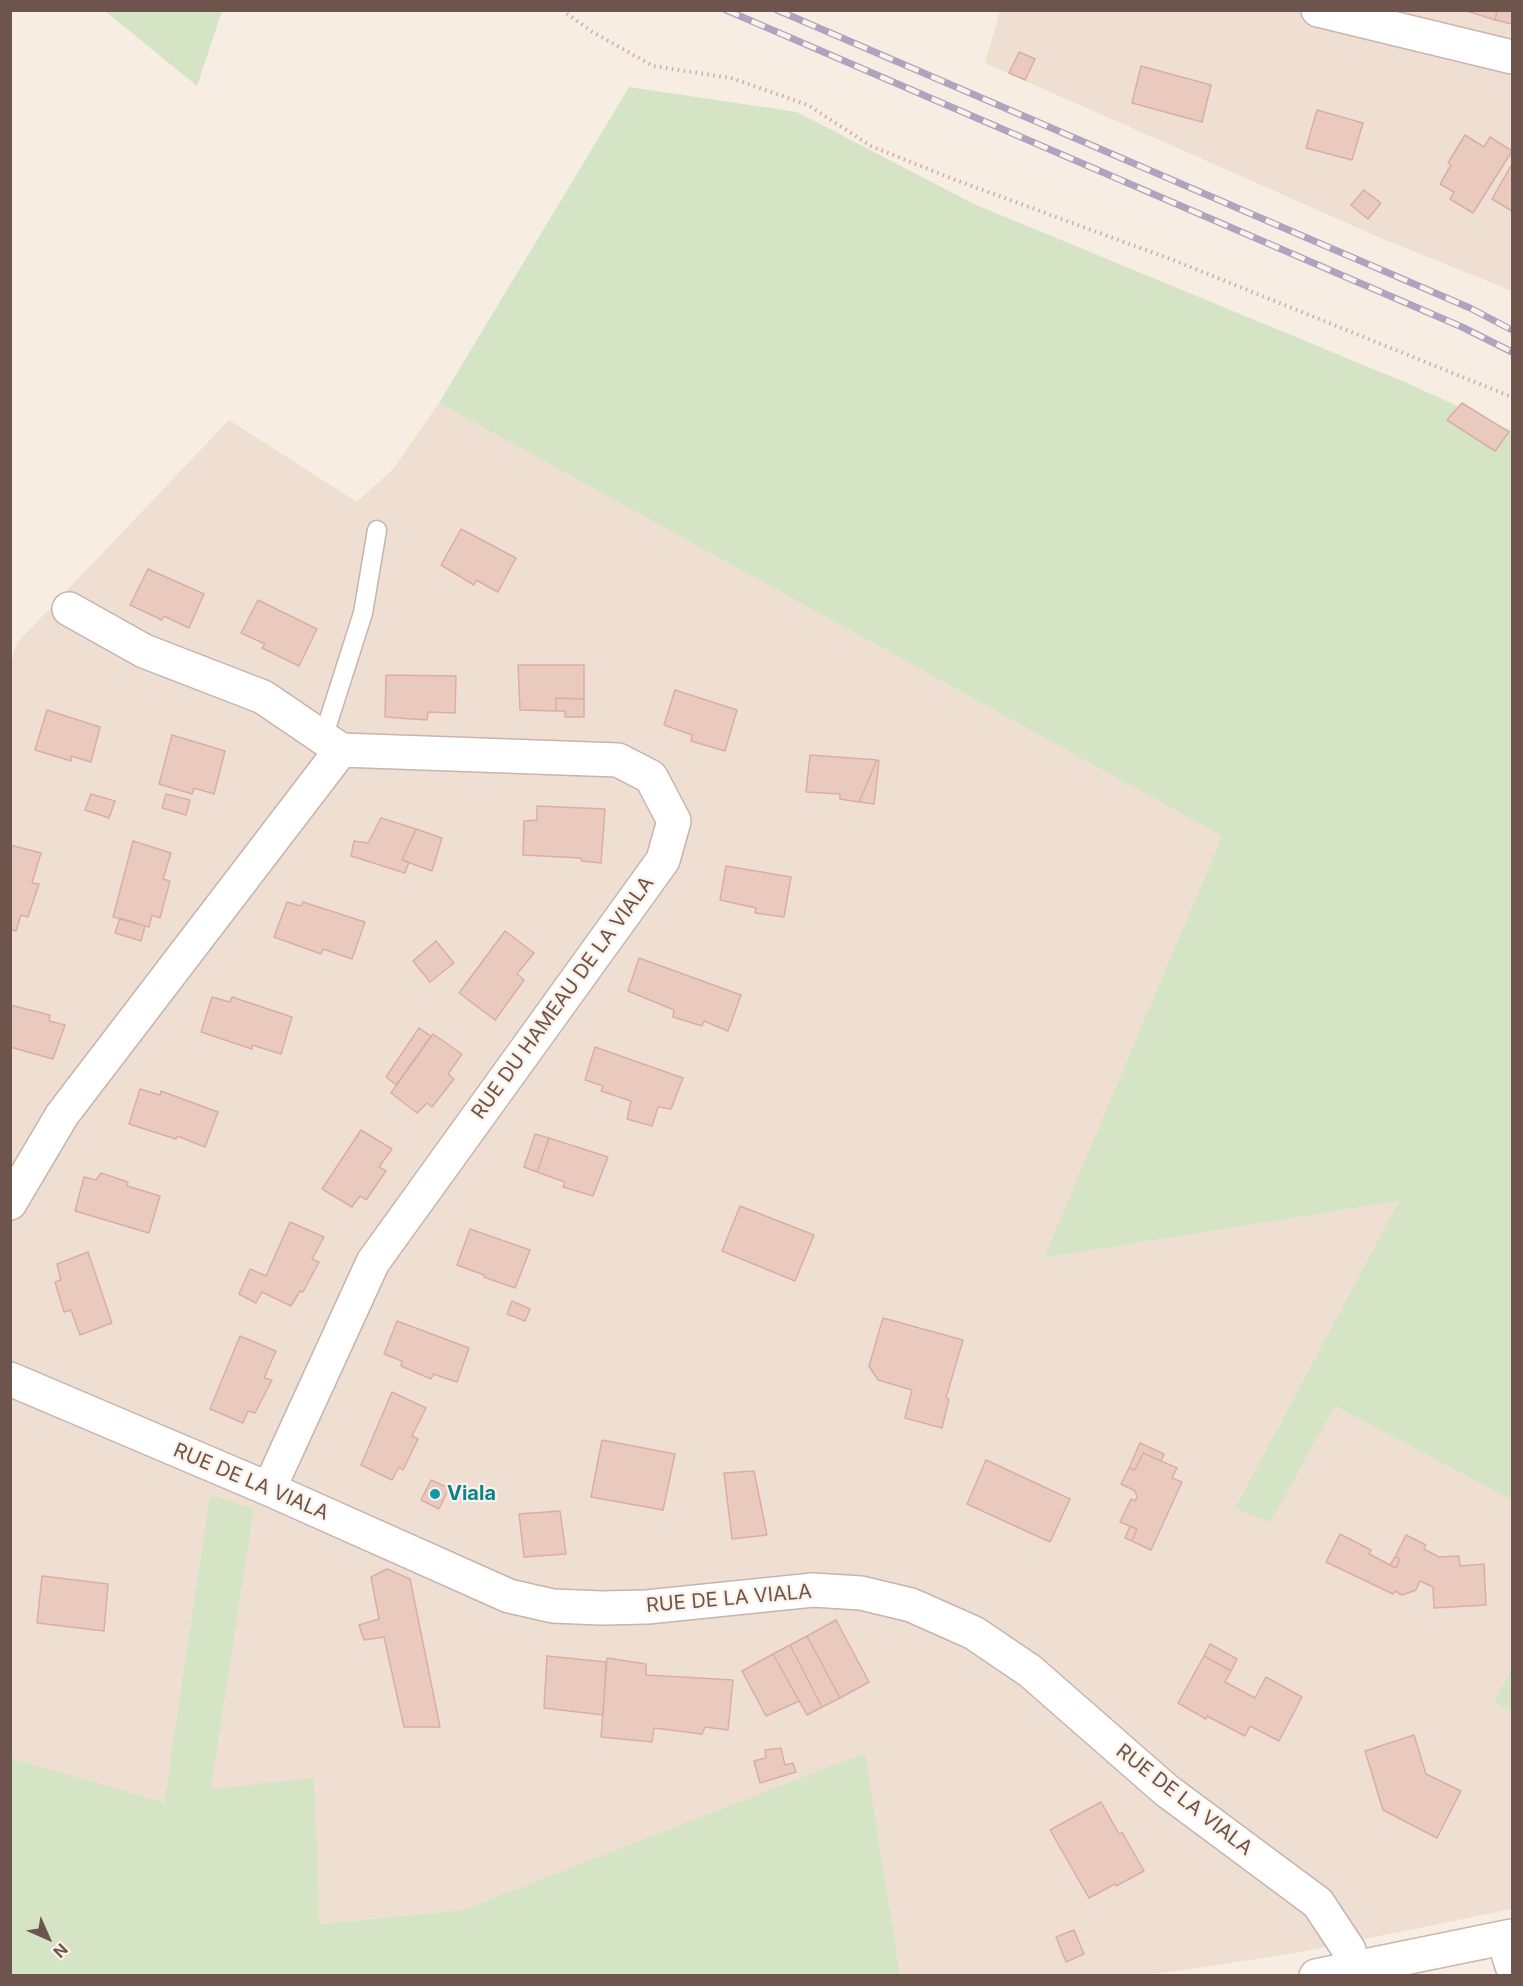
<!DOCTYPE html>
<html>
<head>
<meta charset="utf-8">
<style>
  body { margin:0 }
  #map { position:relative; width:1523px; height:1986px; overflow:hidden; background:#f8ede3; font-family:Inter,sans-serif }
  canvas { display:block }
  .frame { position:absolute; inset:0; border:12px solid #6d544d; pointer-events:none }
  .north { position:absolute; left:18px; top:1908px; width:60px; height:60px; -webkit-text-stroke:4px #fcf2e8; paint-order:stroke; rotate:135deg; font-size:16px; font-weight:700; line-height:24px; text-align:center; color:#6d544d }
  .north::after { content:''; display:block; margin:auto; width:21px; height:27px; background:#6d544d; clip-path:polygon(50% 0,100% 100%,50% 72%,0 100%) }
</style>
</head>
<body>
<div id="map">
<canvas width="1523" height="1986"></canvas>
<div class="frame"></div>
<div class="north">N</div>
</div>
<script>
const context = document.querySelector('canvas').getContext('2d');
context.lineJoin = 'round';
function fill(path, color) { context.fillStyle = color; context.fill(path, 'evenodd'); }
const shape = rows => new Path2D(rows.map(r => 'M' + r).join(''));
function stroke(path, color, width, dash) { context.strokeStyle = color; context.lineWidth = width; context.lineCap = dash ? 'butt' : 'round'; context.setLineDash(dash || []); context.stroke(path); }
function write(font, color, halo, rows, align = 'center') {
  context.font = font + ' Inter,sans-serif'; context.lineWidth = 4.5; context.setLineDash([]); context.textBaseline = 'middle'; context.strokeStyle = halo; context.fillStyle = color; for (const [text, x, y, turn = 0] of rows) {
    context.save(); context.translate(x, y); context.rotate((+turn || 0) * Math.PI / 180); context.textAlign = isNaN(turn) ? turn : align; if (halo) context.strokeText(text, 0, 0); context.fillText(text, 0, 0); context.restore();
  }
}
fill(shape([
  [1000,11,1512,11,1512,291,1383,239,985,63],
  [439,403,1222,836,1045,1258,1399,1201,1235,1508,1270,1521,1335,1406,1512,1500,1512,1667,1494,1702,1512,1712,1512,1909,1296,1953,1150,1975,900,1975,865,1754,463,1910,320,1924,314,1779,211,1789,254,1510,210,1496,164,1802,11,1758,11,663,16,644,229,420,357,502,394,468]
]), '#efded2');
fill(shape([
  [105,11,222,11,197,86],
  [629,87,797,112,974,204,1407,383,1512,431,1512,1500,1335,1406,1270,1522,1235,1508,1399,1201,1044,1258,1222,836,439,403],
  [210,1495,254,1509,211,1789,314,1778,320,1924,463,1910,865,1753,900,1975,11,1975,11,1758,164,1802],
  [1512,1667,1512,1712,1494,1702]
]), '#d5e4c4');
const building = shape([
  [1464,10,1497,10,1495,20,1464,10],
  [1497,10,1512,10,1512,24,1495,20,1497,10],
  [1019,52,1035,59,1025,80,1009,73,1019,52],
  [1141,66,1211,85,1202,122,1132,103,1141,66],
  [1317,110,1363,123,1352,160,1306,148,1317,110],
  [1465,135,1484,147,1490,137,1512,151,1473,213,1450,199,1454,192,1440,184,1451,165,1448,163,1465,135],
  [1512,164,1512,211,1492,199,1512,164],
  [1364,190,1381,203,1368,219,1351,205,1364,190],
  [1462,403,1509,432,1495,451,1447,420,1462,403],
  [461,529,516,558,498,592,476,580,474,585,441,565,461,529],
  [148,569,204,594,189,628,164,616,162,620,130,605,148,569],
  [258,600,317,629,299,666,262,648,265,644,241,633,258,600],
  [518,665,584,665,584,699,556,698,556,711,520,710,518,665],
  [386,675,456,676,455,713,428,712,427,720,385,717,386,675],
  [675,690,737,710,725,751,691,741,692,735,664,725,675,690],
  [556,698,584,699,584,717,565,717,565,711,556,711,556,698],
  [47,710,100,727,91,762,71,756,71,761,35,750,47,710],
  [172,735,225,751,214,794,194,788,192,794,159,784,172,735],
  [810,755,877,760,859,802,840,799,840,794,806,792,810,755],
  [877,760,879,761,874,804,859,802,877,760],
  [91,794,115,801,109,818,85,810,91,794],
  [166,794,190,800,186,815,162,808,166,794],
  [537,806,605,809,601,863,582,861,581,858,523,855,524,821,537,820,537,806],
  [381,818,416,829,402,860,409,862,405,873,351,856,354,841,368,843,381,818],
  [416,829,442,838,432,871,402,860,416,829],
  [133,841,171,853,163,879,170,881,160,918,152,915,149,927,113,917,133,841],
  [10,845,41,853,32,883,39,884,28,917,21,915,16,931,10,929,10,845],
  [726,866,791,877,784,917,755,913,756,908,720,900,726,866],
  [287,902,301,906,303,902,365,922,352,959,323,949,321,954,274,937,287,902],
  [120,918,145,926,141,941,115,933,120,918],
  [505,931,534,953,517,974,524,980,495,1020,459,993,505,931],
  [436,941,454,963,430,982,413,961,436,941],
  [639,958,741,995,728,1031,704,1021,702,1026,673,1017,674,1010,628,991,639,958],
  [212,997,230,1002,232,997,292,1017,281,1054,252,1045,252,1049,201,1032,212,997],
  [10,1005,50,1015,49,1021,65,1025,53,1059,10,1047,10,1005],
  [419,1028,431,1036,396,1085,386,1077,419,1028],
  [433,1034,462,1054,448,1074,454,1079,432,1107,427,1103,417,1113,391,1093,433,1034],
  [595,1047,683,1078,671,1109,658,1107,652,1126,627,1119,631,1101,601,1091,603,1086,585,1080,595,1047],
  [140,1089,160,1095,161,1091,218,1112,205,1147,177,1136,176,1139,129,1124,140,1089],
  [361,1130,392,1149,379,1167,386,1171,366,1200,360,1196,352,1207,322,1189,361,1130],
  [535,1134,549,1138,537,1172,524,1167,535,1134],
  [549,1138,608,1157,593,1196,563,1187,565,1182,537,1172,549,1138],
  [101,1173,128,1182,127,1186,160,1196,149,1233,75,1211,84,1177,96,1180,101,1173],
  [740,1206,814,1235,795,1281,722,1251,740,1206],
  [290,1222,324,1237,312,1259,319,1262,303,1292,300,1291,291,1306,262,1292,256,1303,239,1294,250,1269,266,1276,290,1222],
  [470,1229,530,1250,515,1288,484,1277,484,1275,457,1265,470,1229],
  [88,1252,112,1323,80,1335,71,1310,64,1312,55,1282,61,1280,57,1264,88,1252],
  [512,1301,530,1309,525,1321,507,1314,512,1301],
  [883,1318,963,1340,946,1398,949,1399,942,1428,905,1418,912,1390,878,1380,869,1366,883,1318],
  [397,1321,469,1348,457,1382,433,1374,431,1379,401,1366,402,1361,384,1354,397,1321],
  [240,1336,276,1351,264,1378,272,1380,255,1413,248,1411,243,1423,210,1409,240,1336],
  [392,1392,426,1408,412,1436,418,1439,403,1470,399,1467,392,1480,361,1465,392,1392],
  [602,1440,675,1454,663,1510,591,1497,602,1440],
  [1140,1443,1164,1454,1161,1461,1143,1453,1135,1470,1129,1468,1140,1443],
  [1143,1453,1177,1468,1172,1478,1182,1482,1151,1550,1132,1541,1137,1529,1120,1522,1131,1499,1135,1501,1137,1497,1135,1491,1121,1484,1129,1468,1135,1470,1143,1453],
  [986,1460,1070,1499,1050,1542,967,1504,986,1460],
  [754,1471,767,1535,732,1539,724,1473,754,1471],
  [431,1480,449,1488,439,1509,421,1500,431,1480],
  [560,1511,566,1554,524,1557,519,1514,560,1511],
  [1130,1526,1137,1529,1132,1541,1125,1538,1130,1526],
  [1340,1534,1371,1550,1369,1554,1396,1568,1400,1559,1395,1557,1406,1535,1426,1545,1424,1549,1439,1557,1459,1556,1460,1566,1484,1564,1486,1605,1434,1608,1433,1587,1420,1581,1416,1590,1402,1595,1395,1591,1393,1594,1326,1562,1340,1534],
  [1395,1557,1400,1559,1396,1568,1390,1565,1395,1557],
  [387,1569,410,1579,440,1727,404,1727,384,1637,364,1640,359,1625,379,1619,371,1577,387,1569],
  [42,1576,108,1584,104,1631,37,1623,42,1576],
  [836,1620,869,1682,840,1698,807,1636,836,1620],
  [807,1636,840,1698,822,1707,790,1645,807,1636],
  [1210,1644,1237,1659,1231,1671,1204,1656,1210,1644],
  [790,1645,822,1707,807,1715,773,1654,790,1645],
  [773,1654,799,1701,766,1716,742,1671,773,1654],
  [547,1656,606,1662,603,1715,544,1708,547,1656],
  [1204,1656,1231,1671,1225,1682,1255,1698,1266,1677,1302,1697,1279,1741,1250,1726,1245,1736,1207,1716,1206,1719,1178,1703,1204,1656],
  [607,1658,646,1664,646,1675,733,1680,728,1730,705,1727,702,1734,654,1728,652,1742,601,1737,607,1658],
  [1414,1735,1426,1774,1461,1791,1437,1838,1383,1810,1365,1751,1414,1735],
  [781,1748,785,1765,793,1763,796,1772,760,1783,754,1761,766,1758,765,1750,781,1748],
  [1101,1802,1119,1834,1122,1832,1144,1871,1116,1886,1115,1884,1089,1898,1050,1830,1101,1802],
  [1074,1930,1084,1954,1066,1962,1056,1937,1074,1930]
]);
fill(building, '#eacabe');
stroke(building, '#daafa1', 1.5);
const service = shape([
  [323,738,363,613,377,530]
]);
const minor = shape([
  [69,609,144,651,263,697,341,750],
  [10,1203,62,1115,341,750,618,760,651,777,674,821,663,860,373,1262,269,1489],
  [10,1379,269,1489,509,1596,553,1606,602,1608,647,1607,813,1590,861,1593,911,1605,974,1633,1030,1671,1166,1790,1318,1903,1349,1950,1352,1969],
  [1503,1938,1512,1966]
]);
const secondary = shape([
  [1318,10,1512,57],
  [1316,1976,1512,1936]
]);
stroke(service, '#c7b4ac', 21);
stroke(minor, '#c7b4ac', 36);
stroke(secondary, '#ccb6ac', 36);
stroke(shape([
  [562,10,591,31,653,66,731,78,808,105,871,146,953,179,1173,260,1512,397]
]), '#ceada2', 4, [1.5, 4.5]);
stroke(service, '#fff', 18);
stroke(minor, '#fff', 33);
stroke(secondary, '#fff', 33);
const rail = shape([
  [726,10,1462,327,1512,352],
  [777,10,1470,308,1512,330]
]);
stroke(rail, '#afa4c0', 7);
stroke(rail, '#fcf2e8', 4.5, [14]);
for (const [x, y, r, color] of [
  [435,1494,6,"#0f9aa8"]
]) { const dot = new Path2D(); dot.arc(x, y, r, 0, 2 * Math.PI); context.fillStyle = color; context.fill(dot); stroke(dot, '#fcf2e8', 2); }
write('20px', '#6d544d', '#fcf2e8', [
  ["RUE DU HAMEAU DE LA VIALA",563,998,-54],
  ["RUE DE LA VIALA",251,1482,23],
  ["RUE DE LA VIALA",729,1599,-5],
  ["RUE DE LA VIALA",1184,1800,38]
]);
write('bold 20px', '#0d838f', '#fcf2e8', [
  ["Viala",447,1494]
], 'left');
</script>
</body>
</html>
